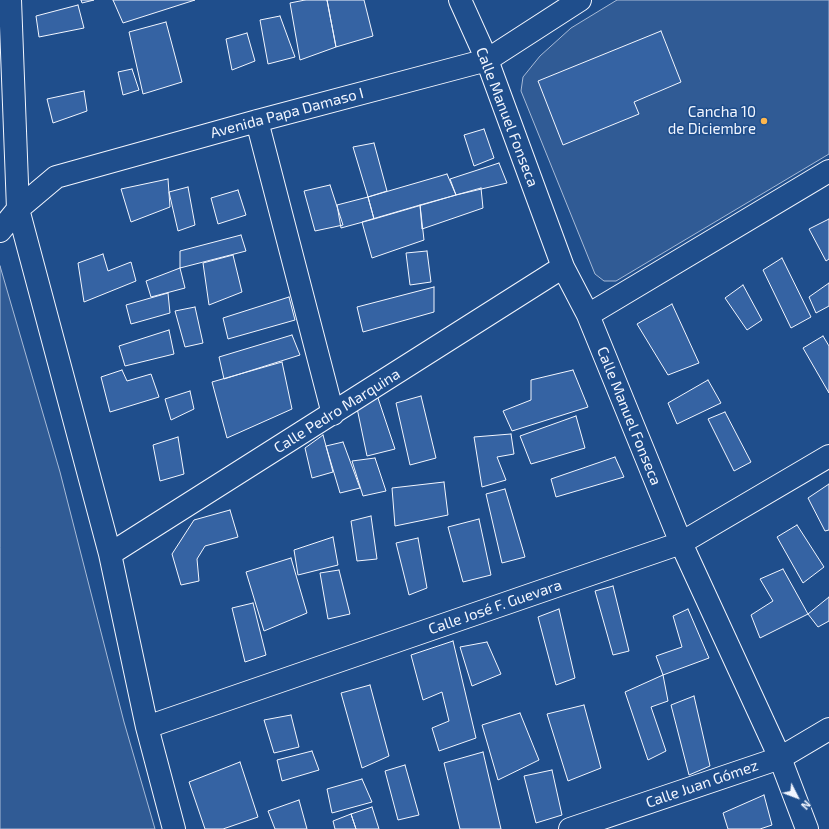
<!DOCTYPE html>
<html>
<head>
<meta charset="utf-8">
<style>
  body { margin:0 }
  #map { position:relative; width:829px; height:829px; overflow:hidden; background:#1f4e8c; font-family:"Exo 2",sans-serif }
  canvas { display:block }
  .north { position:absolute; left:777px; top:777px; width:40px; height:40px; -webkit-text-stroke:3px #1f4e8c; paint-order:stroke; rotate:132deg; font-size:11px; font-weight:700; line-height:16px; text-align:center; color:#f2f6ff }
  .north::after { content:''; display:block; margin:auto; width:14px; height:18px; background:#f2f6ff; clip-path:polygon(50% 0,100% 100%,50% 72%,0 100%) }
</style>
</head>
<body>
<div id="map">
<canvas width="829" height="829"></canvas>
<div class="north">N</div>
</div>
<script>
const context = document.querySelector('canvas').getContext('2d');
context.lineJoin = 'round';
function fill(path, color) { context.fillStyle = color; context.fill(path, 'evenodd'); }
const shape = rows => new Path2D(rows.map(r => 'M' + r).join(''));
function stroke(path, color, width, dash) { context.strokeStyle = color; context.lineWidth = width; context.lineCap = dash ? 'butt' : 'round'; context.setLineDash(dash || []); context.stroke(path); }
function write(font, color, halo, rows, align = 'center') {
  context.font = font + ' "Exo 2",sans-serif'; context.lineWidth = 3; context.setLineDash([]); context.textBaseline = 'middle'; context.strokeStyle = halo; context.fillStyle = color; for (const [text, x, y, turn = 0] of rows) {
    context.save(); context.translate(x, y); context.rotate((+turn || 0) * Math.PI / 180); context.textAlign = isNaN(turn) ? turn : align; if (halo) context.strokeText(text, 0, 0); context.fillText(text, 0, 0); context.restore();
  }
}
const built = shape([
  [617,0,829,0,829,154,616,281,604,281,595,274,521,91,523,77,540,56,571,28,617,0],
  [0,266,60,472,124,722,155,829,0,829,0,266]
]);
fill(built, '#305b95');
stroke(built, '#a8bbd7', 1);
const building = shape([
  [81,0,94,0,82,3,81,0],
  [113,0,195,0,123,23,113,0],
  [305,0,327,0,336,47,300,60,290,3,305,0],
  [327,0,364,0,373,36,336,47,327,0],
  [78,5,84,28,39,37,36,16,78,5],
  [280,16,295,57,268,64,260,20,280,16],
  [166,22,182,82,143,94,129,32,166,22],
  [661,31,681,82,634,102,639,114,563,145,538,81,661,31],
  [247,33,255,61,232,70,226,39,247,33],
  [132,69,139,90,123,95,118,72,132,69],
  [84,91,87,111,53,123,47,99,84,91],
  [484,129,494,158,474,166,464,135,484,129],
  [374,143,387,191,368,197,353,147,374,143],
  [499,163,507,183,456,195,450,179,499,163],
  [447,174,456,195,374,219,368,197,447,174],
  [168,179,170,207,131,222,121,189,168,179],
  [330,185,343,225,315,231,304,191,330,185],
  [188,187,195,225,178,231,169,192,188,187],
  [481,188,483,208,422,229,420,205,481,188],
  [238,190,246,215,218,224,211,198,238,190],
  [368,197,374,219,341,228,337,205,368,197],
  [420,205,424,240,372,258,362,222,420,205],
  [829,219,829,259,826,261,809,229,829,219],
  [241,235,246,251,180,268,180,251,241,235],
  [427,251,431,282,410,285,406,253,427,251],
  [103,254,108,271,131,262,136,281,84,302,78,263,103,254],
  [233,255,242,292,209,305,203,263,233,255],
  [782,258,811,317,791,328,763,270,782,258],
  [180,268,185,288,151,297,146,281,180,268],
  [829,283,829,306,816,313,809,297,829,283],
  [743,285,762,320,747,330,725,298,743,285],
  [434,287,434,312,363,332,357,307,434,287],
  [168,293,170,313,131,324,126,305,168,293],
  [289,297,295,320,228,339,223,318,289,297],
  [672,304,699,363,668,375,637,324,672,304],
  [195,307,203,343,185,347,175,311,195,307],
  [169,330,174,354,125,366,119,346,169,330],
  [292,335,300,355,224,379,219,357,292,335],
  [823,336,829,346,829,393,803,348,823,336],
  [282,362,292,409,227,438,212,382,282,362],
  [122,370,127,381,151,374,159,397,110,412,101,377,122,370],
  [573,370,588,407,512,431,503,411,531,400,531,380,573,370],
  [708,380,721,403,677,424,668,403,708,380],
  [190,391,194,409,171,420,165,399,190,391],
  [377,395,395,449,367,456,357,408,377,395],
  [421,396,436,458,410,465,396,403,421,396],
  [725,412,751,462,734,471,708,419,725,412],
  [576,416,585,448,531,464,520,436,576,416],
  [511,434,514,454,497,457,506,480,482,487,474,437,511,434],
  [323,435,333,472,312,478,305,448,323,435],
  [178,437,184,474,160,481,153,445,178,437],
  [343,442,360,488,340,493,326,446,343,442],
  [615,457,624,477,556,497,551,479,615,457],
  [375,458,386,491,363,496,352,461,375,458],
  [444,482,448,515,395,526,392,488,444,482],
  [829,484,829,530,825,531,808,498,829,484],
  [505,489,525,557,502,563,486,494,505,489],
  [230,510,238,537,205,546,197,559,199,581,181,585,172,554,194,520,230,510],
  [371,516,377,559,357,561,351,521,371,516],
  [479,519,491,575,463,582,448,527,479,519],
  [797,525,824,567,803,583,777,537,797,525],
  [333,537,338,565,298,575,294,550,333,537],
  [418,538,427,588,409,595,396,543,418,538],
  [291,558,307,613,264,631,246,572,291,558],
  [783,569,808,614,760,638,751,615,773,601,760,579,783,569],
  [339,570,350,614,328,619,320,573,339,570],
  [613,586,629,651,613,655,595,591,613,586],
  [829,597,829,621,818,627,808,614,829,597],
  [253,603,266,655,245,662,232,608,253,603],
  [559,609,575,678,556,685,538,617,559,609],
  [688,609,709,658,663,675,656,656,682,647,673,616,688,609],
  [453,641,476,738,439,751,432,728,449,721,442,692,423,700,411,655,453,641],
  [487,642,501,674,472,686,460,647,487,642],
  [663,675,668,701,651,707,666,751,648,760,625,692,663,675],
  [370,685,389,756,362,768,341,693,370,685],
  [694,696,710,766,689,775,671,705,694,696],
  [584,705,601,768,568,781,547,714,584,705],
  [520,713,539,760,498,780,482,725,520,713],
  [291,715,299,747,274,753,264,720,291,715],
  [312,751,319,770,282,781,277,760,312,751],
  [483,752,501,829,460,829,444,763,483,752],
  [240,762,258,817,223,829,205,829,189,782,240,762],
  [405,765,419,815,398,820,385,771,405,765],
  [552,770,562,815,536,823,524,776,552,770],
  [362,779,372,802,332,813,327,789,362,779],
  [764,795,772,825,760,829,728,829,723,813,764,795],
  [299,800,307,829,275,829,268,811,299,800],
  [372,807,379,829,356,829,351,814,372,807],
  [351,814,356,829,335,829,333,821,351,814]
]);
fill(building, '#3563a3');
stroke(building, '#f2f6ff', 1);
const minor = shape([
  [10,0,18,209,110,554,147,727,174,829],
  [460,0,487,60,563,267,588,315,681,543,780,758,807,829],
  [257,121,333,414],
  [0,231,18,209,56,177,257,121,487,60,580,0],
  [588,315,829,171],
  [110,554,563,267],
  [147,727,681,543,829,456],
  [570,829,780,758,829,729]
]);
stroke(minor, '#f2f6ff', 24);
stroke(minor, '#1f4e8c', 22);
for (const [x, y, r, color] of [
  [764,121,4,"#ffb74d"]
]) { const dot = new Path2D(); dot.arc(x, y, r, 0, 2 * Math.PI); context.fillStyle = color; context.fill(dot); stroke(dot, '#1f4e8c', 1.5); }
write('15px', '#f2f6ff', '#1f4e8c', [
  ["Cancha 10",756,112],
  ["de Diciembre",756,129]
], 'right');
write('15px', '#f2f6ff', '#1f4e8c', [
  ["Avenida Papa Damaso I",287,113,-15],
  ["Calle Manuel Fonseca",507,117,69],
  ["Calle Pedro Marquina",337,411,-32],
  ["Calle Manuel Fonseca",629,416,68],
  ["Calle José F. Guevara",495,607,-19],
  ["Calle Juan Gómez",702,784,-19]
]);
</script>
</body>
</html>
